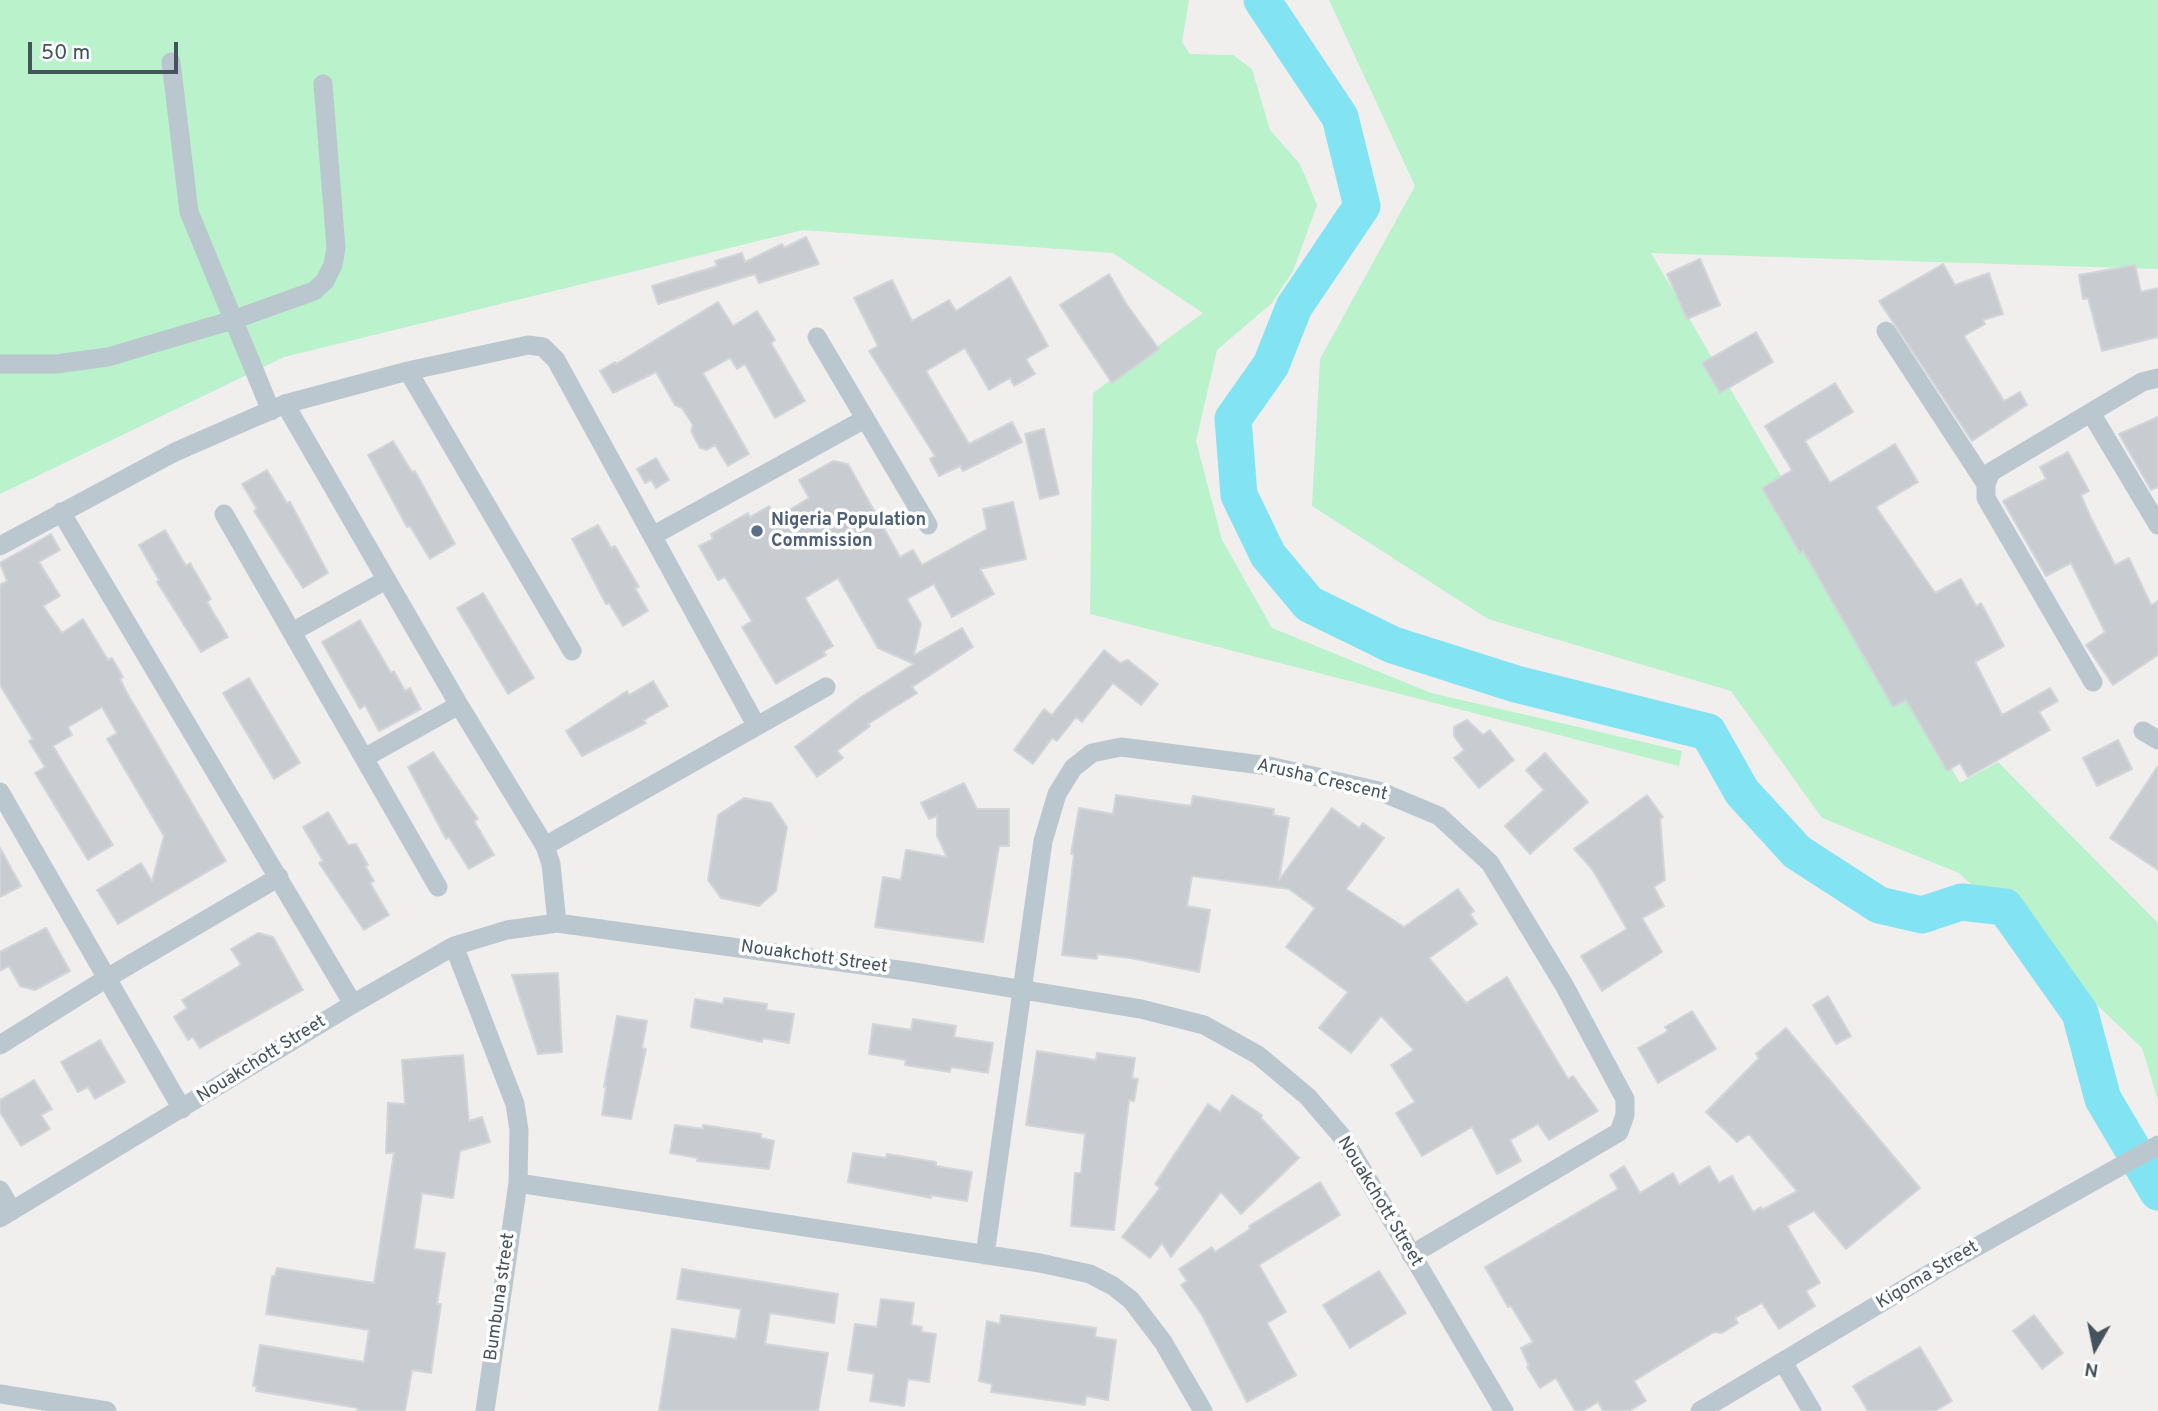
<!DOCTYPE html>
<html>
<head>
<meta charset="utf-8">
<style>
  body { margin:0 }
  #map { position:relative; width:2158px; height:1411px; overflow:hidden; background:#f1eeee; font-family:Overpass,sans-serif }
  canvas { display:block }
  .north { position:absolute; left:2060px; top:1313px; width:70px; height:70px; -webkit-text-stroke:5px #fff; paint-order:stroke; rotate:189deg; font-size:19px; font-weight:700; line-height:28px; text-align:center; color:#45535d }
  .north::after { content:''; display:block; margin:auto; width:24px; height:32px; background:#45535d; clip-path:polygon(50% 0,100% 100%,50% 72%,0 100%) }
  .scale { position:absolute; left:28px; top:42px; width:150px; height:32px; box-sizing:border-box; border:4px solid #45535d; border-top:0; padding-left:9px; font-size:21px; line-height:24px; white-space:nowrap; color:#45535d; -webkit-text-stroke:5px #fff; paint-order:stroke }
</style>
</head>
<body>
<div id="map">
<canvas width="2158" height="1411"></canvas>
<div class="north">N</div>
<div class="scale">50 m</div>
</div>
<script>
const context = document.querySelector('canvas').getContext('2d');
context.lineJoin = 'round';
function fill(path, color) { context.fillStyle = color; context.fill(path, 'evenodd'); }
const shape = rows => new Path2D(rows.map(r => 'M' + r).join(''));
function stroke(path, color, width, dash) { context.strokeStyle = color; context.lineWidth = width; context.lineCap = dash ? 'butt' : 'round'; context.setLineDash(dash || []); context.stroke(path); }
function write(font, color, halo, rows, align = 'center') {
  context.font = font + ' Overpass,sans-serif'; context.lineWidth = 7; context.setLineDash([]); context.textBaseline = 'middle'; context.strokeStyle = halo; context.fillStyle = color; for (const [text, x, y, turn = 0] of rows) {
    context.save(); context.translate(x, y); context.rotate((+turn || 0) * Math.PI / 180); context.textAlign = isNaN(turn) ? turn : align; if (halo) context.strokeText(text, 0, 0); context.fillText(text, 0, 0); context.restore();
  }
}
fill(shape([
  [0,0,1189,0,1182,42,1190,54,1233,55,1252,69,1270,130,1300,164,1317,205,1293,271,1272,303,1217,350,1196,441,1222,540,1272,628,1431,693,1682,751,1679,766,1090,614,1093,393,1203,313,1113,253,803,230,284,357,0,494],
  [1329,0,2158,0,2158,269,1651,253,1960,783,1998,762,2158,923,2158,1100,2142,1048,1959,873,1822,818,1731,691,1488,619,1312,506,1320,359,1415,186]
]), '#b9f2cb');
stroke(shape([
  [1262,0,1340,117,1362,206,1294,307,1271,365,1233,419,1239,495,1268,555,1309,604,1393,645,1516,684,1708,732,1742,792,1797,852,1879,905,1922,915,1961,902,2005,907,2080,1013,2103,1099,2158,1192]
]), '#82e4f3', 37);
const building = shape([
  [806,237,819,264,759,283,755,274,658,304,652,286,717,266,715,261,742,253,745,262,782,244,784,248,806,237],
  [1700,259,1720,305,1687,319,1667,274,1700,259],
  [1943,264,1955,285,1989,273,2003,314,1983,320,1985,324,1964,336,2004,401,2020,392,2027,405,1972,441,1879,301,1943,264],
  [2135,265,2141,292,2158,288,2158,337,2102,351,2088,298,2083,299,2079,275,2135,265],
  [1109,274,1127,305,1159,349,1112,383,1060,305,1109,274],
  [1010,277,1048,346,1026,359,1035,374,1014,386,1010,378,989,390,965,348,926,371,969,444,1012,422,1022,442,963,471,960,466,939,476,930,459,935,456,869,351,878,346,854,298,892,280,912,321,949,300,956,311,1010,277],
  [718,302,733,326,757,311,775,340,771,343,805,401,775,418,745,364,737,369,730,358,703,373,749,454,728,466,715,445,707,450,700,448,691,431,693,425,682,408,675,405,656,372,613,393,600,371,615,362,616,364,718,302],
  [1756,332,1773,362,1720,393,1702,363,1756,332],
  [1835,383,1853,412,1805,441,1830,483,1895,444,1918,482,1876,507,1935,593,1961,579,1976,606,1981,603,2004,646,1975,662,2002,715,2050,688,2058,701,2039,712,2050,730,1968,777,1960,763,1947,771,1906,700,1893,707,1803,551,1800,553,1762,488,1792,470,1765,426,1835,383],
  [2158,417,2158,487,2151,490,2119,434,2158,417],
  [1044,429,1059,494,1040,499,1025,434,1044,429],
  [393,441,412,472,415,471,455,544,430,559,410,526,407,527,368,455,393,441],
  [2068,452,2089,491,2081,495,2090,516,2115,565,2129,558,2151,605,2158,601,2158,655,2113,685,2086,645,2105,632,2071,563,2046,576,2003,501,2046,479,2040,467,2068,452],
  [656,458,669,480,656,488,651,480,645,483,637,469,656,458],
  [833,461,848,464,900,557,913,550,922,565,987,529,983,509,1013,502,1026,559,980,569,994,594,952,617,934,584,907,599,921,624,914,655,962,628,973,647,912,687,917,693,868,724,870,726,837,751,843,758,817,777,795,747,861,697,914,664,878,648,838,578,805,598,833,646,823,652,826,655,776,684,742,627,752,621,725,577,718,580,699,546,713,539,711,534,748,513,750,517,769,506,776,518,809,498,799,480,833,461],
  [267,470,287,503,290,502,328,573,303,588,254,511,257,509,242,484,267,470],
  [598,525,611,548,615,546,639,587,635,588,648,611,623,626,609,603,606,604,572,539,598,525],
  [165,530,186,566,190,563,211,599,207,602,228,637,201,652,157,582,159,580,139,545,165,530],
  [51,534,60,550,39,562,60,596,43,606,62,633,83,619,108,660,112,658,123,677,120,679,127,693,226,861,118,924,97,890,141,863,152,881,164,836,107,739,117,733,102,707,68,727,72,735,53,746,113,845,88,860,35,773,45,767,29,741,33,739,0,685,0,585,7,581,0,563,51,534],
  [483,593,534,678,508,694,457,608,483,593],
  [360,620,391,673,394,671,405,691,410,688,421,709,379,731,365,705,360,709,322,642,360,620],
  [1104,650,1120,663,1128,660,1158,684,1141,705,1113,683,1082,722,1076,717,1057,741,1052,738,1033,764,1014,750,1044,709,1052,715,1104,650],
  [249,678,300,763,274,779,223,693,249,678],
  [653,681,668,706,644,720,646,723,582,756,566,731,627,691,629,695,653,681],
  [1467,720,1483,735,1490,730,1514,760,1479,788,1454,758,1464,750,1454,736,1454,727,1467,720],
  [2118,740,2132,769,2097,786,2083,758,2118,740],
  [433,752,478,819,474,821,494,855,469,869,449,837,446,839,408,767,433,752],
  [1545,753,1588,802,1530,854,1505,826,1544,790,1526,770,1545,753],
  [2158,766,2158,870,2110,838,2158,766],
  [964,783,977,809,1009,809,1009,846,999,846,983,942,875,927,883,877,901,880,906,850,947,857,937,836,937,816,929,819,921,803,964,783],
  [1116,795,1191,806,1193,796,1274,809,1273,815,1289,818,1279,880,1332,808,1359,828,1363,823,1384,838,1346,889,1404,927,1458,889,1474,911,1470,914,1477,924,1429,958,1466,1003,1507,977,1568,1079,1573,1076,1598,1111,1549,1140,1538,1124,1510,1140,1521,1161,1497,1174,1472,1127,1422,1156,1396,1113,1415,1102,1391,1065,1414,1050,1381,1016,1351,1053,1319,1028,1348,992,1286,947,1315,908,1289,889,1192,876,1187,906,1210,910,1199,972,1130,958,1097,954,1097,959,1062,955,1074,854,1071,854,1079,808,1113,814,1116,795],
  [1647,795,1663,817,1660,819,1665,880,1654,887,1664,906,1642,918,1662,952,1602,991,1581,956,1627,929,1592,869,1574,849,1647,795],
  [744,798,771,803,787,827,776,891,759,906,721,898,708,880,718,815,744,798],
  [328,812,348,845,356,844,368,865,365,866,374,881,370,883,389,915,364,930,319,863,323,861,303,827,328,812],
  [0,848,21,886,0,897,0,848],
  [46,928,70,971,35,990,20,986,9,966,0,971,0,952,46,928],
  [258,933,273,937,303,990,200,1048,193,1037,188,1040,174,1017,187,1008,182,1000,241,965,231,949,258,933],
  [558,973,562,1052,538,1054,512,975,558,973],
  [1828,996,1851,1036,1836,1044,1813,1005,1828,996],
  [724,998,767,1004,766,1010,794,1014,789,1043,763,1038,762,1042,691,1027,695,999,723,1004,724,998],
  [1692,1011,1716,1049,1658,1083,1638,1048,1668,1031,1665,1027,1692,1011],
  [617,1016,647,1021,642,1048,646,1049,631,1119,602,1115,606,1087,604,1087,617,1016],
  [913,1019,956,1026,954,1037,993,1043,988,1073,951,1067,950,1072,905,1065,906,1060,869,1054,873,1024,911,1030,913,1019],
  [1786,1028,1920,1188,1846,1249,1814,1211,1787,1226,1820,1283,1806,1291,1815,1306,1779,1329,1762,1303,1735,1318,1738,1323,1722,1333,1714,1332,1634,1381,1646,1401,1629,1411,1603,1411,1598,1402,1583,1411,1575,1411,1556,1378,1540,1388,1527,1367,1529,1366,1521,1348,1533,1342,1511,1306,1508,1307,1485,1267,1618,1189,1610,1175,1624,1166,1640,1193,1673,1173,1679,1185,1709,1166,1719,1183,1732,1176,1753,1212,1761,1207,1762,1210,1797,1191,1749,1134,1737,1142,1706,1112,1759,1058,1756,1054,1786,1028],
  [100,1040,125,1082,95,1099,88,1087,78,1092,61,1062,100,1040],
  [1037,1051,1096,1060,1097,1053,1135,1058,1132,1078,1138,1079,1134,1101,1129,1100,1114,1230,1071,1226,1075,1173,1081,1173,1085,1134,1026,1125,1037,1051],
  [463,1055,469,1121,482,1117,490,1142,460,1151,453,1198,422,1193,414,1249,445,1253,437,1304,441,1304,431,1373,412,1370,405,1411,357,1411,358,1408,256,1391,257,1386,253,1386,260,1345,364,1362,369,1330,266,1314,272,1276,275,1276,277,1268,374,1283,394,1153,386,1153,388,1103,405,1104,402,1060,463,1055],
  [34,1080,52,1109,41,1115,50,1129,21,1146,0,1112,0,1100,34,1080],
  [1232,1095,1262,1115,1261,1118,1299,1158,1241,1214,1221,1192,1171,1257,1162,1243,1150,1258,1122,1237,1160,1188,1155,1184,1208,1104,1220,1112,1232,1095],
  [675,1125,703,1129,703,1125,761,1134,761,1138,774,1141,769,1169,697,1161,698,1158,670,1153,675,1125],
  [853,1153,886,1158,887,1154,936,1162,936,1166,972,1172,967,1201,931,1195,931,1198,848,1182,853,1153],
  [1320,1182,1340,1215,1259,1265,1286,1312,1267,1323,1296,1375,1247,1402,1202,1315,1181,1285,1187,1281,1179,1269,1212,1247,1215,1252,1250,1229,1249,1226,1320,1182],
  [682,1269,838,1294,834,1323,770,1313,765,1344,828,1353,818,1411,659,1411,672,1329,736,1339,741,1309,677,1299,682,1269],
  [1379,1271,1406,1313,1350,1348,1323,1305,1379,1271],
  [881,1299,914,1303,911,1325,922,1327,921,1332,936,1334,929,1382,908,1379,904,1406,870,1401,874,1374,848,1370,855,1324,877,1327,881,1299],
  [1001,1315,1096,1328,1095,1337,1116,1340,1108,1400,1086,1396,1085,1405,991,1392,992,1384,979,1381,987,1321,1000,1324,1001,1315],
  [2034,1315,2063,1353,2042,1369,2013,1331,2034,1315],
  [1920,1347,1952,1401,1935,1411,1868,1411,1853,1386,1920,1347]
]);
fill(building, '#c8ccd1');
stroke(building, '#d2d5da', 2);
stroke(shape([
  [171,62,189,212,271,411],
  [1886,331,1986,484],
  [817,337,928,525],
  [0,364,56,364,108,357,233,320,314,291,325,281,333,265,336,248,323,84],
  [408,371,572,651],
  [285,404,459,705,545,846,551,864,557,923],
  [2091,413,2158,525],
  [61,512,353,1004],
  [224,514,438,887],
  [654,535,863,420],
  [0,546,175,452,285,404,408,371,528,345,543,347,556,360,756,725],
  [292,632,386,580],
  [2093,682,1986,498,1986,484,1991,472,2142,382,2158,378],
  [2143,731,2158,740],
  [364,758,459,705],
  [0,792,182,1109],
  [545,846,826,687],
  [454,946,515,1104,519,1130,518,1183,1040,1263,1090,1274,1113,1286,1131,1300,1163,1342,1203,1411],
  [0,1045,107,978,279,877],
  [0,1190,12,1211],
  [0,1218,353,1004,454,946,507,930,557,923,913,972,1141,1009,1204,1025,1258,1055,1308,1097,1344,1139,1504,1411],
  [985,1255,1043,841,1057,794,1073,768,1092,753,1121,747,1269,766,1379,791,1439,816,1490,863,1564,985,1625,1099,1625,1115,1619,1132,1411,1255],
  [1783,1362,1812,1411],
  [0,1394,107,1411],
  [485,1411,518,1183],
  [1700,1411,1946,1264,2158,1145]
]), '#bbc7cf', 19);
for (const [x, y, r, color] of [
  [757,531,7,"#5c6f8a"]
]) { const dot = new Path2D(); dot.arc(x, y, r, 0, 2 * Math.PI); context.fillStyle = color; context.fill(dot); stroke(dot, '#fff', 2.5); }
write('bold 18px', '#4e5e75', '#fff', [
  ["Nigeria Population",771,521],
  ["Commission",771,542]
], 'left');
write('18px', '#45535d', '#fff', [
  ["Arusha Crescent",1322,781,13],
  ["Nouakchott Street",814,958,8],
  ["Nouakchott Street",262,1060,-32],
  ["Nouakchott Street",1379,1202,59],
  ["Kigoma Street",1928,1276,-31],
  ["Bumbuna street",501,1297,-82]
]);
</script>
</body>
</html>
